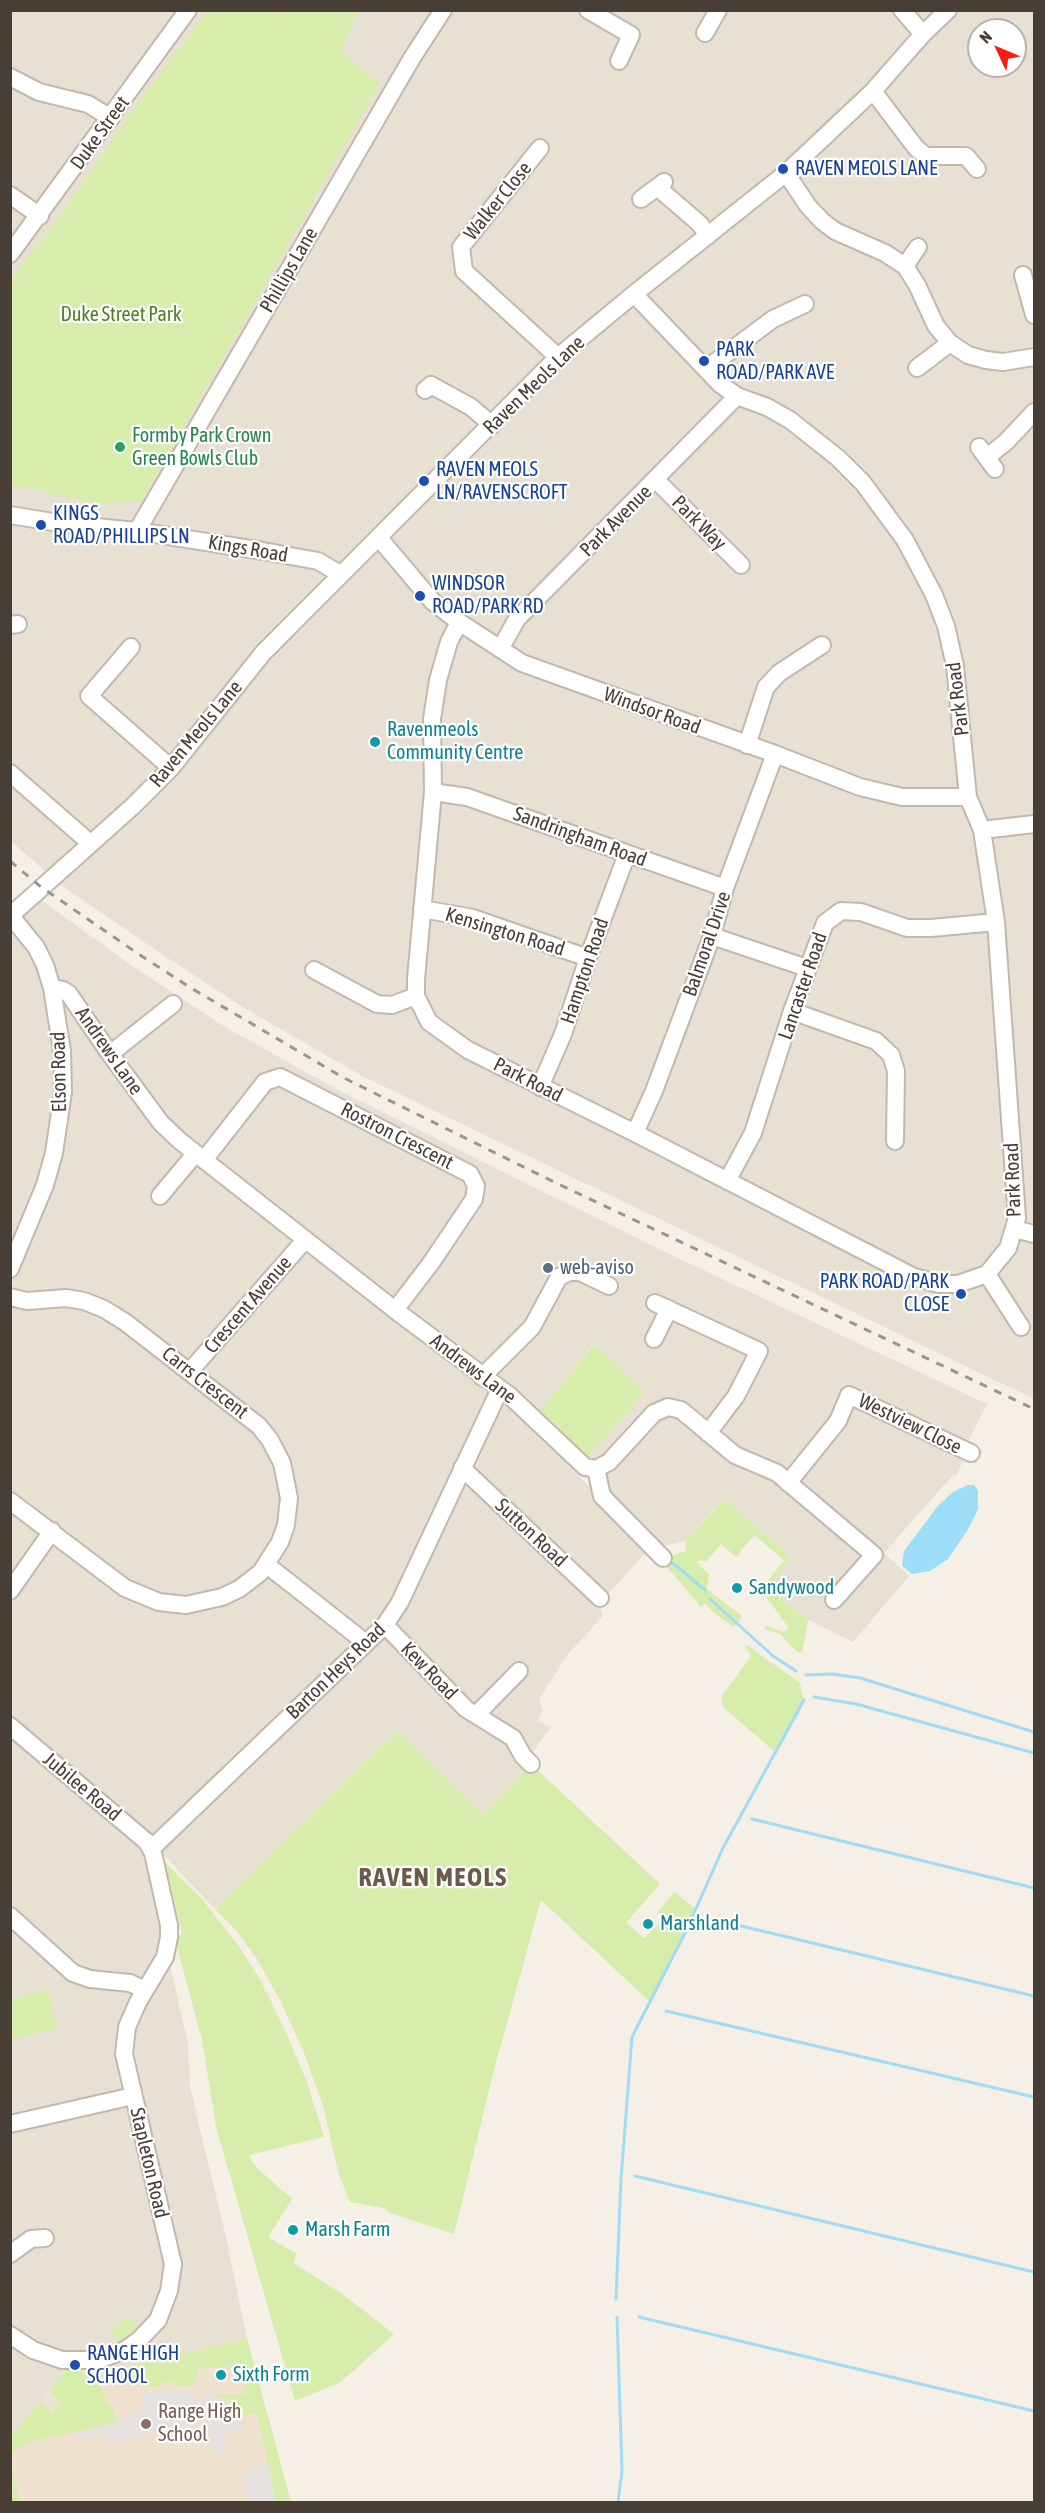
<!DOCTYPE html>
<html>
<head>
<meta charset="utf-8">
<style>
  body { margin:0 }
  #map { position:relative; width:1045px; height:2513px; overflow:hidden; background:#f5efe6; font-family:"Asap Condensed",sans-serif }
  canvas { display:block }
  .frame { position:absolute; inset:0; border:12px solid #483e35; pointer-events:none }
  .north { position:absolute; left:967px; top:18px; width:60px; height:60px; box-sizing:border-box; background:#fff; border:2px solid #b6b2ae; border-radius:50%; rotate:314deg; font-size:16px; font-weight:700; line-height:24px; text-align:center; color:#483e35 }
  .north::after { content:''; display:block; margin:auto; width:21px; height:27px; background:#ff1b13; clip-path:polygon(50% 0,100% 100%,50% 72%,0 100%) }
</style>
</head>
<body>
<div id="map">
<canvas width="1045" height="2513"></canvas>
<div class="frame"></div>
<div class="north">N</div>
</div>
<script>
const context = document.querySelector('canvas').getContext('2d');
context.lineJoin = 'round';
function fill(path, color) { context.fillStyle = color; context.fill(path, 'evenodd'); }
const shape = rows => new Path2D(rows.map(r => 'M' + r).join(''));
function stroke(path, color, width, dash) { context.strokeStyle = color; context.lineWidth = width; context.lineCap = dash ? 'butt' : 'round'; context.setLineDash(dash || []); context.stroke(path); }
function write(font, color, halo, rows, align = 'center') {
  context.font = font + ' "Asap Condensed",sans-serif'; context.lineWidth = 4.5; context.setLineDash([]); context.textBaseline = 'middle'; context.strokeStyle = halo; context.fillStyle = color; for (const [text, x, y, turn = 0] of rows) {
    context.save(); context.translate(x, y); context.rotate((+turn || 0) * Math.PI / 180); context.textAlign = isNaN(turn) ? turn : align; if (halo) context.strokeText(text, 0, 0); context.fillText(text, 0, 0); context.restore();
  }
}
fill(shape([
  [10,11,1034,11,1034,1399,366,1078,244,1008,160,953,58,883,11,841],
  [979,30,1015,30,1015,66,979,66],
  [40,899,132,966,227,1028,338,1090,661,1250,987,1404,968,1442,983,1450,976,1464,969,1460,962,1463,956,1476,953,1475,884,1553,909,1576,853,1642,808,1620,768,1589,791,1557,723,1499,685,1541,658,1547,578,1468,645,1392,593,1344,530,1425,649,1549,599,1604,603,1616,568,1654,539,1699,543,1711,538,1720,550,1728,531,1754,536,1758,483,1814,397,1731,215,1909,161,1852,144,1853,188,2043,190,2087,226,2237,247,2339,144,2362,114,2371,94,2374,89,2371,66,2370,11,2437,10,933]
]), '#e9e0d4');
fill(shape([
  [247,2339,291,2502,11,2502,11,2437,66,2370,89,2371,94,2374,114,2371,144,2362]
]), '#efe2cf');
fill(shape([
  [208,10,271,11,284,15,288,11,358,11,341,52,380,83,141,501,97,503,11,485,11,280,65,209,129,115],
  [594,1344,645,1392,587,1458,539,1412],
  [724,1499,791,1557,768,1589,808,1620,802,1653,797,1652,780,1634,764,1629,766,1625,783,1632,789,1628,761,1590,784,1560,754,1535,736,1557,721,1544,706,1562,700,1560,696,1562,709,1574,707,1589,742,1616,734,1627,715,1614,705,1603,701,1607,661,1560,686,1551,685,1541],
  [747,1645,800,1683,803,1697,801,1709,774,1751,725,1709,722,1703,721,1697,749,1659,750,1653,745,1648],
  [397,1731,483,1814,531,1764,660,1884,626,1923,644,1938,659,1924,661,1918,658,1912,674,1892,696,1909,650,2002,541,1900,495,2066,454,2234,390,2213,384,2208,350,2202,339,2175,323,2106,305,2055,281,2002,257,1959,237,1931,215,1909],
  [165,1862,202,1899,238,1945,260,1979,285,2030,307,2082,324,2137,249,2155,256,2167,292,2199,268,2237,297,2254,293,2263,341,2293,394,2334,341,2382,295,2401,216,2127,202,2040,177,1947,177,1936,182,1934],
  [48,1990,57,2028,11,2040,11,1999],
  [127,2316,139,2326,118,2342,110,2334],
  [247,2339,291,2502,276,2502,257,2413,239,2416,227,2400,212,2395,245,2394,244,2366,199,2368,194,2386,177,2386,171,2381,165,2382,158,2387,140,2386,113,2381,111,2375,111,2372,144,2362],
  [66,2370,89,2371,94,2374,106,2400,113,2408,117,2423,29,2442,18,2448,12,2456,12,2471,20,2502,11,2502,11,2437,40,2402,52,2412,60,2402,49,2391]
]), '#d7edab');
fill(shape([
  [193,2390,196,2404,202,2403,202,2397,208,2394,227,2400,239,2416,243,2431,225,2433,226,2453,214,2456,206,2420,107,2443,105,2435,79,2441,77,2432,116,2423,145,2406,142,2392],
  [269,2465,276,2502,249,2502,243,2478,246,2471]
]), '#e5e2df');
fill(shape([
  [968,1485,974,1485,978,1491,978,1509,969,1528,948,1559,930,1571,912,1574,902,1566,904,1551,938,1506,953,1492]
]), '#9dddf7');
stroke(shape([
  [668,1559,705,1590],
  [710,1599,773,1656,796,1671],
  [806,1675,833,1674,860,1678,1034,1732],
  [814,1697,856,1704,1034,1753],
  [752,1819,1034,1888],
  [712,1919,1034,1996],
  [666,2011,1034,2097],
  [635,2176,1034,2272],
  [616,2299,621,2179,632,2037,686,1931,723,1848,804,1700],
  [617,2317,622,2471,618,2502],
  [639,2317,1034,2411]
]), '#9dddf7', 3);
const minor = shape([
  [588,10,631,35,619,61],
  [902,10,923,34],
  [705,33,718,10],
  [10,77,39,92,88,104,111,118],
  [873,91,916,148,926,156,966,156,977,169],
  [540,148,461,247,464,271,558,357],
  [786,173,808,206,822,221,835,231,885,253,905,266,917,285,936,326,950,343,968,355,986,360,1003,362,1034,357],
  [657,187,700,224,708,236],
  [10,195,40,216],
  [641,199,664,182],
  [10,254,188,10],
  [905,266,918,247],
  [1023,275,1034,315],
  [917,368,950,343],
  [706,369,773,319,805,304],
  [425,390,431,385,471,407,492,425],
  [979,447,995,469],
  [987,457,1006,442,1034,412],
  [656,480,741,565],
  [10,515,65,524,137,531,263,551,318,561,340,574],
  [137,531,412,58,443,10],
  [379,538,433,602,459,622,522,663,775,754,860,787,902,797,968,797],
  [459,622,449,642,438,680,432,719,433,792,416,979,416,996,429,1022,468,1050,635,1133,914,1277,939,1284,958,1284,987,1274,1008,1248,1017,1218,996,922,982,830,968,797,955,666,946,626,934,595,905,540,863,483,838,458,790,420,767,407,737,396,720,384,634,294],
  [10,625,18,624],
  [131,647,89,696,171,768],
  [500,649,517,619,737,396],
  [747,745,766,687,779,673,822,645],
  [10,773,90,843],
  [433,792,467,797,725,888],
  [982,830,1034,824],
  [422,909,473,918,588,958],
  [10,915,36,947,45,965,52,988,62,1051,63,1092,54,1153,45,1185,10,1269],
  [10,916,133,806,171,768,263,653,558,357,634,294,786,173,873,91,923,34,948,10],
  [712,936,807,968],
  [314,970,377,1004,392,1005,416,996],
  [52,988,63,990,69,994,110,1054,161,1123,180,1141,395,1310,510,1396,585,1467,596,1469,609,1462,654,1413,668,1407,681,1410,735,1455,777,1473,874,1555,834,1600],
  [792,1011,876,1041,891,1055,896,1071,895,1141],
  [110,1054,173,1004],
  [540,1087,563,1034,588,958,627,854],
  [635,1133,654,1091,712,936,725,888,775,754],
  [204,1160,265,1082,280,1077,470,1174,476,1186,474,1199,431,1263,395,1310],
  [727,1181,753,1133,792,1011,825,923,841,911,861,912,907,928,931,928,996,922],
  [160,1196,195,1154],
  [1015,1229,1034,1234],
  [987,1274,1021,1327],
  [10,1297,27,1301,66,1298,84,1301,104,1309,125,1322,259,1426,270,1440,282,1463,289,1498,286,1525,280,1542,261,1572,239,1589,222,1597,186,1605,159,1602,125,1588,10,1501],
  [655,1303,759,1351,736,1396,708,1433],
  [654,1339,669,1309],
  [190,1371,305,1240],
  [482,1377,532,1327,559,1277,569,1272,580,1272,609,1286],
  [462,1468,600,1598],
  [596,1469,602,1496,663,1558],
  [788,1483,838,1421,849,1395,971,1453],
  [267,1565,366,1643],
  [10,1591,52,1531],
  [385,1625,466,1709,476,1715,519,1671],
  [476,1715,513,1738,523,1756,531,1764],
  [10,1726,147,1842,153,1853,169,1925,169,1937,165,1957,138,2002,127,2027,124,2054,173,2264,169,2291,158,2320,139,2340,125,2350,98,2360,62,2360,33,2350,10,2335],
  [151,1849,385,1625,400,1602,500,1389],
  [10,1916,73,1973,90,1979,130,1983,145,1990],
  [10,2124,133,2096],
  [10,2254,31,2239,45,2238]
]);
stroke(minor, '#c4b8ab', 20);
stroke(minor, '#fff', 16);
stroke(shape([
  [10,861,41,887,140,955,191,988,344,1078,554,1182,1034,1409]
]), '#969696', 3, [8, 8]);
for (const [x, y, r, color] of [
  [783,169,6,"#1a4fb4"],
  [704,361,6,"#1a4fb4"],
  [120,447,6,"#2e9e5b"],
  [424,481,6,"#1a4fb4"],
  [41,525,6,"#1a4fb4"],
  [420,596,6,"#1a4fb4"],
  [375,742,6,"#0f9aa8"],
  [548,1268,6,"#5c6f8a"],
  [961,1294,6,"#1a4fb4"],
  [737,1588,6,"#0f9aa8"],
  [648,1924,6,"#0f9aa8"],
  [293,2230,6,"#0f9aa8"],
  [75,2365,6,"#1a4fb4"],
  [221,2375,6,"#0f9aa8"],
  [146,2424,6,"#8d6e63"]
]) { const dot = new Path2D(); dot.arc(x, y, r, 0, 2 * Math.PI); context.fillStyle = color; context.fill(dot); stroke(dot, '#fff', 2); }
write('20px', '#483e35', '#fff', [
  ["Duke Street",100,133,-54],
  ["Walker Close",498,201,-51],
  ["Phillips Lane",289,270,-60],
  ["Raven Meols Lane",534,385,-44],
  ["Park Avenue",616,521,-45],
  ["Park Way",699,523,45],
  ["Kings Road",248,549,10],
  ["Park Road",958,699,-97],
  ["Windsor Road",652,711,20],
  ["Raven Meols Lane",196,734,-50],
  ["Sandringham Road",580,837,20],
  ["Kensington Road",505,932,17],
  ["Balmoral Drive",707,944,-71],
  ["Hampton Road",585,971,-71],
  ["Lancaster Road",803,986,-71],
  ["Andrews Lane",109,1051,55],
  ["Elson Road",59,1072,-91],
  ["Park Road",528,1080,27],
  ["Rostron Crescent",397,1136,27],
  ["Park Road",1013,1180,-92],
  ["Crescent Avenue",248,1305,-49],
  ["Andrews Lane",473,1369,37],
  ["Carrs Crescent",205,1383,38],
  ["Westview Close",910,1424,26],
  ["Sutton Road",531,1533,43],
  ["Barton Heys Road",336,1671,-44],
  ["Kew Road",429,1671,46],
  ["Jubilee Road",82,1787,40],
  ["Stapleton Road",149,2163,77]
]);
write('20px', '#164399', '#fff', [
  ["RAVEN MEOLS LANE",795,169],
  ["PARK",716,350],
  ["ROAD/PARK AVE",716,373],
  ["RAVEN MEOLS",436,470],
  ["LN/RAVENSCROFT",436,493],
  ["KINGS",53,514],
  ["ROAD/PHILLIPS LN",53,537],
  ["WINDSOR",432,584],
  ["ROAD/PARK RD",432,607],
  ["PARK ROAD/PARK",949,1282,"right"],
  ["CLOSE",949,1305,"right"],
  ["RANGE HIGH",87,2354],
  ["SCHOOL",87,2377]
], 'left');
write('20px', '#508022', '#fff', [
  ["Duke Street Park",121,315]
]);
write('20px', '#27864d', '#fff', [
  ["Formby Park Crown",132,436],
  ["Green Bowls Club",132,459]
], 'left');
write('20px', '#0d838f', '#fff', [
  ["Ravenmeols",387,730],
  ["Community Centre",387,753],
  ["Sandywood",749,1588],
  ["Marshland",660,1924],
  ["Marsh Farm",305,2230],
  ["Sixth Form",233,2375]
], 'left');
write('20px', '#4e5e75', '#fff', [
  ["web-aviso",560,1268]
], 'left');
write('20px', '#785e54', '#fff', [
  ["Range High",158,2412],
  ["School",158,2435]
], 'left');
context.letterSpacing = '1.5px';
write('bold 26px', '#6c5b4b', '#fff', [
  ["RAVEN MEOLS",433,1878]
]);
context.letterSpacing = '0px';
</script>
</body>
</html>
